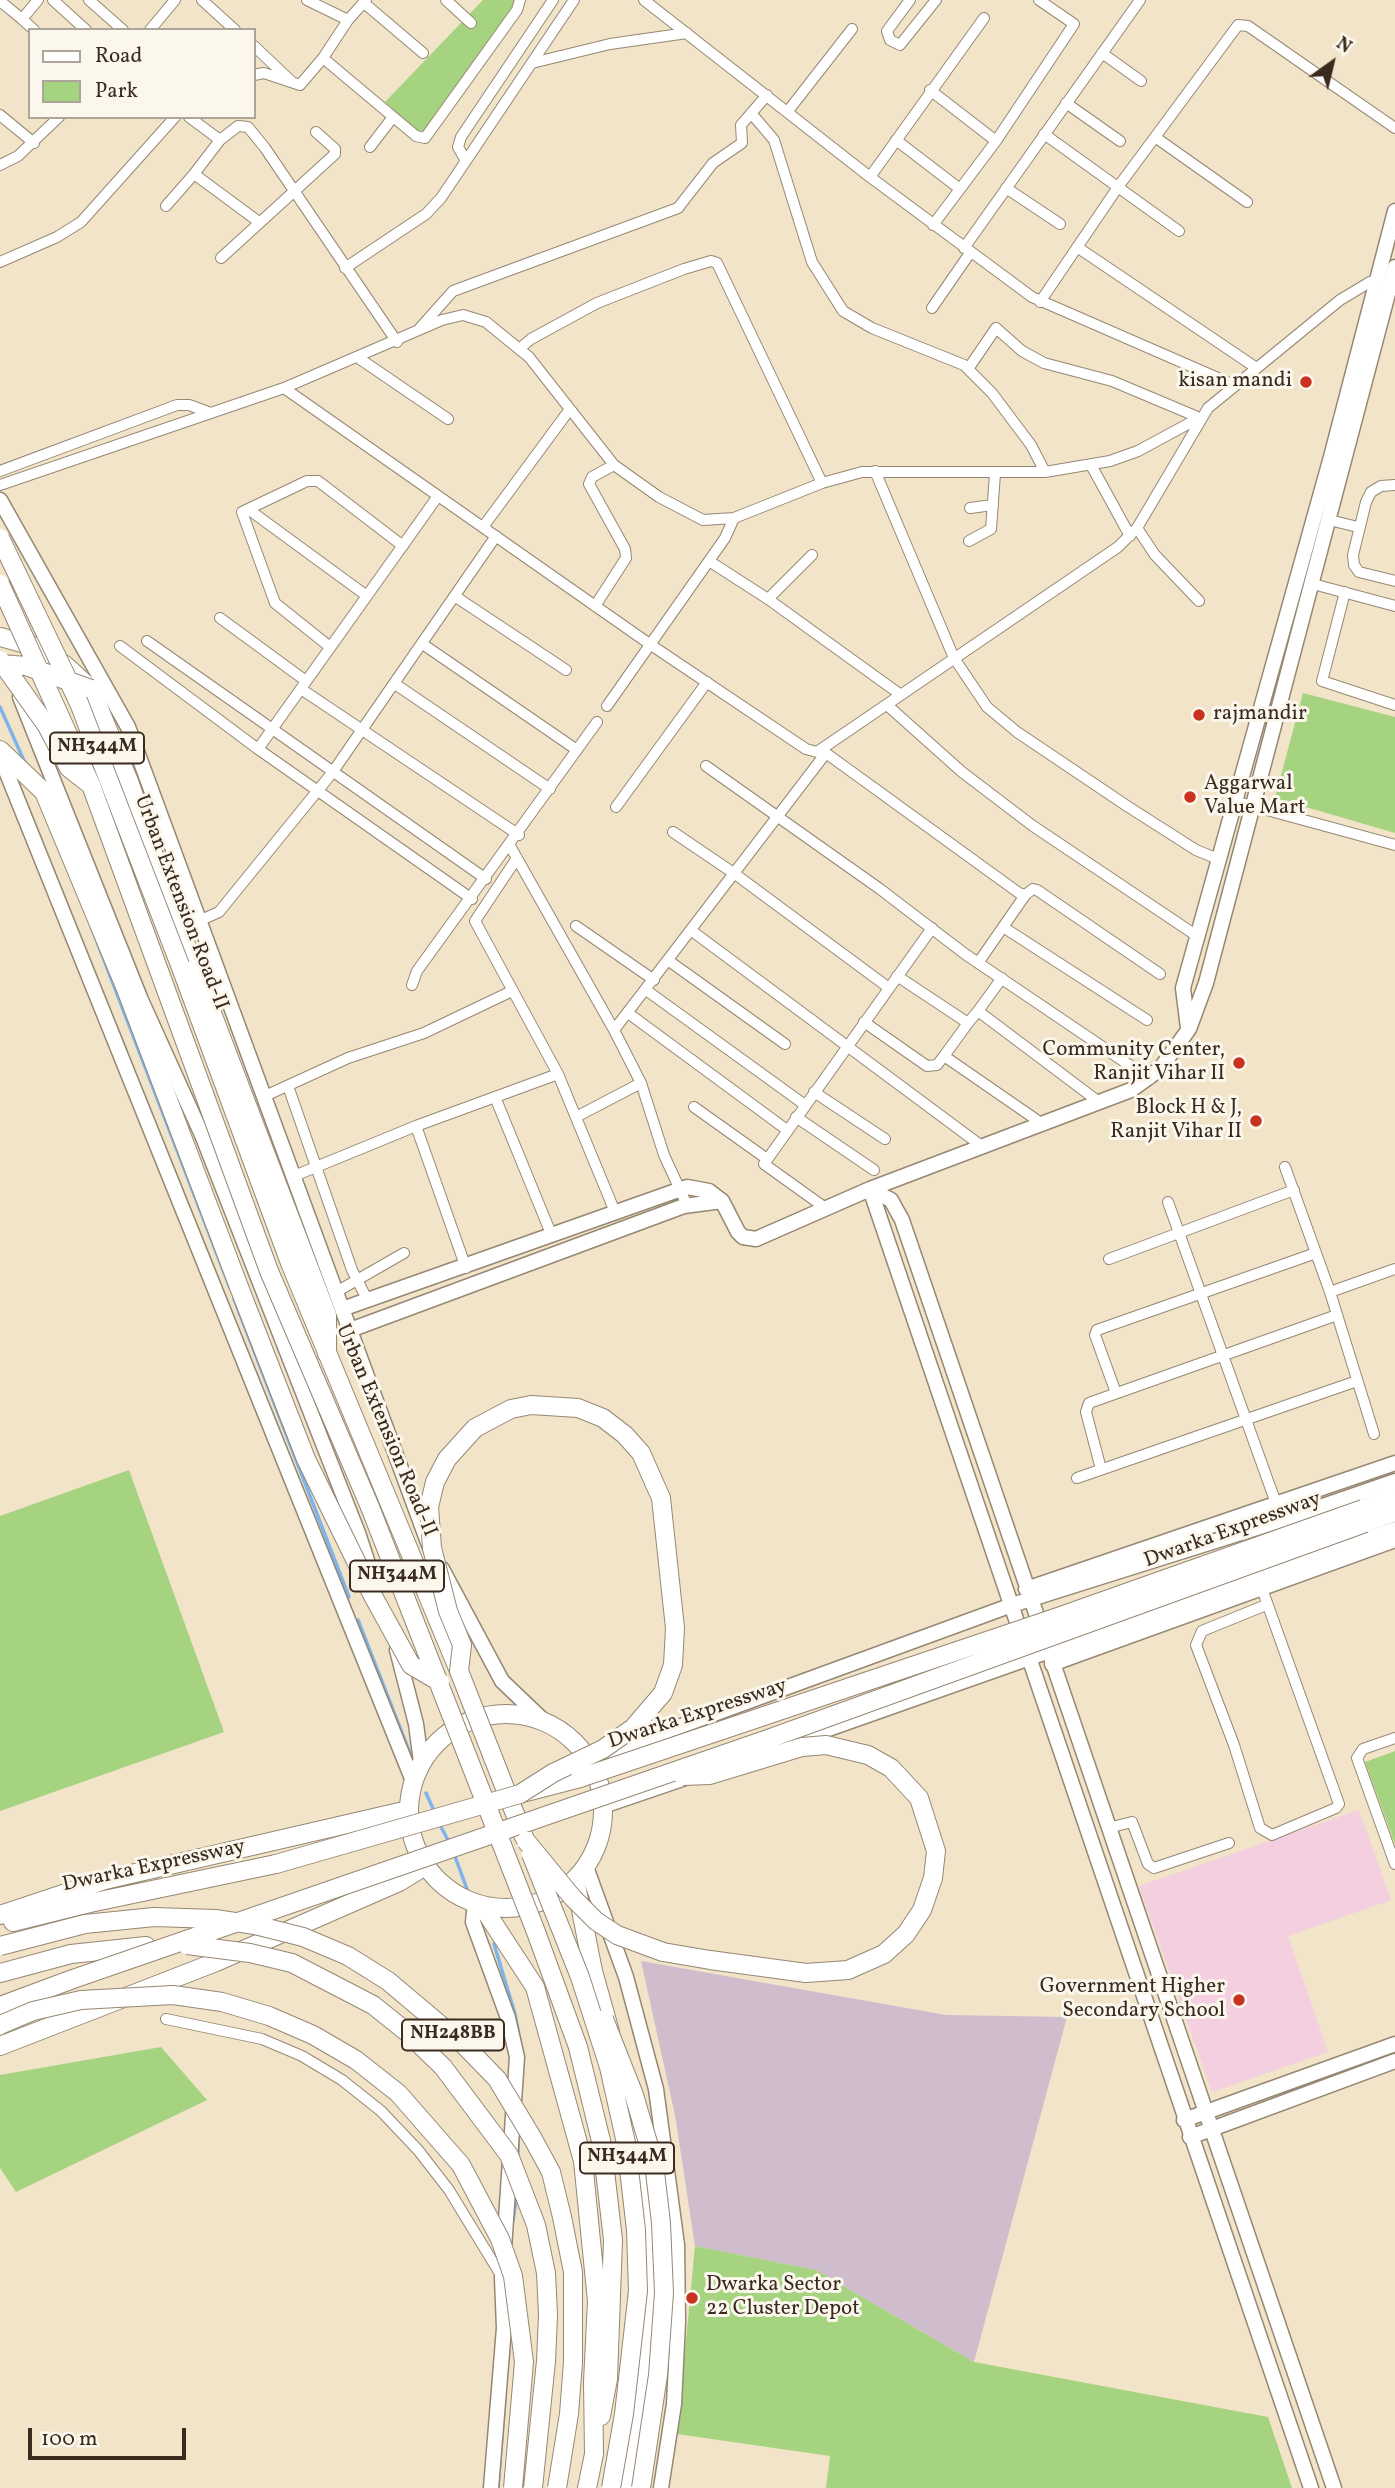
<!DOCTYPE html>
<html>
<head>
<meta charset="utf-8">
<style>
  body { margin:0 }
  #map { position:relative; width:1395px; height:2488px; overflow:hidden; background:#f1e4c8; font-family:Vollkorn,serif }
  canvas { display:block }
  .legend { position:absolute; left:28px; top:28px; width:228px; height:91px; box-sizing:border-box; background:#fbf7ec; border:2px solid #aea59a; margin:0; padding:9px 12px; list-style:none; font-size:21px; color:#3b2a1e }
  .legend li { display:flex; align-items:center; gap:14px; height:35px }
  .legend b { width:35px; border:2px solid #aea59a }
  .north { position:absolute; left:1297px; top:28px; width:70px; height:70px; -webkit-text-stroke:5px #fbf7ec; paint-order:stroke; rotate:34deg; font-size:19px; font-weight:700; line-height:28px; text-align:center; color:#3b2a1e }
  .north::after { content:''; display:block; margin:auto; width:24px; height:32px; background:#3b2a1e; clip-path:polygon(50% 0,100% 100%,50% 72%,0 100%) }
  .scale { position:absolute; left:28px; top:2428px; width:158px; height:32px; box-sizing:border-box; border:4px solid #3b2a1e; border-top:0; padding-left:9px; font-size:21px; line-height:24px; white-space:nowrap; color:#3b2a1e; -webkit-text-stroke:5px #fbf7ec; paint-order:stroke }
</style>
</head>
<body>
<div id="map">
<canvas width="1395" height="2488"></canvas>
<ul class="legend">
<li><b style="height:9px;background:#fff"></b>Road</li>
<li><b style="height:19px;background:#a6d380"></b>Park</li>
</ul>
<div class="north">N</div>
<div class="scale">100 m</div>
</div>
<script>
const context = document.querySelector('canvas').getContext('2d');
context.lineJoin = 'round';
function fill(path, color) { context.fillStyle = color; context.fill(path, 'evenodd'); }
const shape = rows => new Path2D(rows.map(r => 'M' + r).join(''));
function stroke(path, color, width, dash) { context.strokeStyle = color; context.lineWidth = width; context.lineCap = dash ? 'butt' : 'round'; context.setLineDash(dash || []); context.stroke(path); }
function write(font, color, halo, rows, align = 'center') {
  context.font = font + ' Vollkorn,serif'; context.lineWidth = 6; context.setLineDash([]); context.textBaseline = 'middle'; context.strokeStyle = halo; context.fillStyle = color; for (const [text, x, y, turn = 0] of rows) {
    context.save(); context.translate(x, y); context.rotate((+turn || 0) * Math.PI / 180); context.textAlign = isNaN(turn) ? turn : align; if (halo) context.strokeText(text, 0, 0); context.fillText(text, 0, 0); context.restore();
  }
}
fill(shape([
  [1359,1810,1391,1900,1288,1936,1328,2052,1212,2092,1139,1886]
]), '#f3cfdf');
fill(shape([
  [641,1961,946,2015,1067,2017,974,2362,816,2270,695,2246,675,2115]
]), '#cfbdce');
fill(shape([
  [483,0,514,0,514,4,428,131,417,131,385,102],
  [1303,693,1395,717,1395,833,1275,798],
  [129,1470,224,1732,0,1811,0,1516],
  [1395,1751,1395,1844,1365,1762],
  [161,2047,207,2100,16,2192,0,2168,0,2075],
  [695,2246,816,2270,974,2362,1268,2417,1292,2488,826,2488,830,2456,677,2434]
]), '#a6d380');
stroke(shape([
  [0,707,25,763],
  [91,926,230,1288],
  [234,1299,349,1597],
  [358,1620,411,1756],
  [426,1793,435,1813],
  [439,1823,450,1844],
  [454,1854,467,1889],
  [494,1944,515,2014,521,2046],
  [518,2158,518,2141],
  [513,2221,517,2194],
  [498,2488,505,2396]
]), '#7eb4ec', 3.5);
const street = shape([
  [53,0,86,30],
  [89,0,123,30],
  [202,0,235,30],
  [307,0,348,20],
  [446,0,471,23],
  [644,0,870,177,1032,297,1234,385],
  [910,0,887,31,890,40,900,45,936,0],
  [0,1,22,19],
  [364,3,423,53],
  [34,30,22,19,38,0],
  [150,30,175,0],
  [254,46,292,82],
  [1102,53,1141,81],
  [323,58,348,20,366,0],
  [532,63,610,44,687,33],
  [254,75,264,73,300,85,323,58,416,136,425,138,517,10,520,0],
  [930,90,996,141],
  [1066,103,1120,141],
  [788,111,852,29],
  [751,113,774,140,812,262,843,311,872,328,964,365,992,393,1031,445,1045,472],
  [0,115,34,143],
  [189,117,220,140],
  [1044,134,1179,231],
  [1155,137,1247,202],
  [896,140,960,189],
  [370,147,393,117],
  [466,161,458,147,461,137,553,0],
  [0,165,18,156,59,117],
  [870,177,984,18],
  [1006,188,1060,224],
  [166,206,194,174],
  [259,222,194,174,220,140,238,126,248,127,265,148,397,342],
  [933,225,996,141,1074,24,1039,0],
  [1077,247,1255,367],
  [964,248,1140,0],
  [221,258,335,154,335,149,316,132],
  [0,262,57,237,81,222,175,117],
  [345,268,426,214,441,198,574,0],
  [1040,302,1118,187,1238,25,1248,26,1395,128],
  [932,308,970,253],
  [420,328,453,291,678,208,713,163,742,143,741,125,767,95],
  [519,349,531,339,597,303,684,269,711,261,717,263,822,483],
  [357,357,448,419],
  [968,369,996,328,1022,351,1044,363,1112,381,1200,418],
  [284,388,651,645,806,749,817,752,1118,547,1137,528,1208,408,1340,300,1370,282,1382,280],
  [1091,465,1130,536],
  [0,471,177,405,189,405,208,412],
  [875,471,954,658,987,707,1017,732,1127,806,1196,850,1218,859],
  [0,485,284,388,442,320,463,315,486,322,529,357,614,465,659,497,703,520,734,518,822,483,862,472,1045,472,1110,461,1138,451,1199,418],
  [1395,485,1381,486,1371,492,1366,502,1353,555,1354,565,1359,572,1395,581],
  [970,508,993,505],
  [248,509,367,596],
  [1329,520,1358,527],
  [483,527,570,409],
  [1137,528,1155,555,1199,601],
  [969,541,991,529,995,474],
  [709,561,768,599,812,555],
  [1313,584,1395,606],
  [1345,592,1322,681,1395,705],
  [456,597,566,670],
  [768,599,901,695],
  [595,606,626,558,625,549,589,484,592,477,614,465],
  [220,618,306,681],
  [147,641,486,879],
  [424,645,577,750],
  [120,646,258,749,472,899],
  [330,647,275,603,242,512,307,481,318,481,403,546],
  [395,684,550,789],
  [301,689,519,835],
  [887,705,962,772,1033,826,1197,936],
  [607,706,725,538,734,518],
  [258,749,438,496],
  [823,751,1019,893,1025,895,1033,889,1037,890,1160,974],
  [706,766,880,889,965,954,1150,1079],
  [1234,801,1395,845],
  [616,807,707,682],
  [673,832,735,874,889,988],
  [510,846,614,1030,641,1083,576,1117],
  [517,858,475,921,558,1074],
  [201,920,219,912,332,773,496,536],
  [576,926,654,980],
  [1003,927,1147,1020],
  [692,931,983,1147],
  [669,961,785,1044],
  [978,963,1026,894],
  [897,976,968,1023,978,1011,1099,1102],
  [412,985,417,971,597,722],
  [646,990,805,1105],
  [978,1011,1002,978],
  [628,1013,787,1130],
  [864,1022,927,1066,937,1065,944,1056],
  [968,1023,944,1056,1044,1125],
  [614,1030,826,753],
  [641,1083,664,1155,687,1205],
  [288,1086,352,1270,368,1301],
  [814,1092,885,1139],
  [265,1096,348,1058,424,1033,512,991],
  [495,1097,552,1236],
  [694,1107,767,1159],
  [796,1117,874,1170],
  [416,1126,466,1268],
  [1285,1167,1330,1292,1374,1434],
  [294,1176,416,1126,558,1074,615,1212],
  [1168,1202,1282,1520],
  [824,1207,764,1164,932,928],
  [1109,1259,1294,1190],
  [336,1292,404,1253],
  [1330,1292,1395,1269],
  [1116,1393,1095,1335,1097,1330,1316,1253],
  [1101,1469,1086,1412,1089,1403,1337,1315],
  [1077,1478,1357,1381],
  [1261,1586,1339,1804,1336,1808,1272,1835,1260,1828,1234,1745,1196,1645,1202,1631,1266,1605],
  [1395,1738,1363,1749,1357,1758,1395,1864],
  [1108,1828,1132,1822,1148,1864,1154,1868,1229,1843],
  [166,2019,262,2039,302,2056,342,2080,381,2111,418,2150,449,2190,502,2277]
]);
const secondary = shape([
  [0,500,128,727,429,1545],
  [20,697,141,1000,202,1135,358,1533,376,1588],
  [0,756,413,1781],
  [1188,1028,1183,988,1331,457,1395,211],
  [870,1189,891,1200,902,1220,1334,2488],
  [870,1189,1311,2488],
  [342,1309,687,1187,709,1191,722,1201,738,1232,743,1237,756,1239,870,1189,1131,1090,1160,1069,1189,1029,1206,983,1395,267],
  [350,1330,684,1206,722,1201],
  [442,1569,502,1681,547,1724],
  [1026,1589,1395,1463],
  [397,1650,416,1724,421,1762],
  [1052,1664,1395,1540],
  [786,1744,1395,1529],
  [599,1756,1012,1605,1282,1520,1395,1481],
  [603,1806,694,1775],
  [586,1867,626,1977,656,2089,677,2245,678,2322,674,2404,661,2488],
  [475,1903,473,1922,508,2018,517,2057,502,2278,504,2328,491,2488],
  [1184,2120,1395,2044],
  [1190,2137,1395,2061]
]);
const highway = shape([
  [0,637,33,646,65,665,91,689,130,784,170,903,327,1315,327,1354],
  [0,750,44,792,126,989,239,1287],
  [180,965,290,1263,459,1671],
  [1363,1509,1395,1497],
  [1365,1523,1395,1512],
  '409 1811a97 97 0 1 1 194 0a97 97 0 1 1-194 0Z',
  [492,1755,524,1837],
  [526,1792,580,1778],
  [575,1880,593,1971,610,2032],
  [482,1906,535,1987,583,2161,597,2301,593,2382,594,2454,587,2488],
  [0,1915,105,1880,408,1810],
  [13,1922,90,1903,276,1864],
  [0,1973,71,1954,146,1946],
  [0,2006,73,1979],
  [0,2046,216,1962,399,1882,425,1866],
  [601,2416,608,2379,613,2240],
  [628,2488,647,2361,652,2274,649,2217,631,2106]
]);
stroke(street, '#968773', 12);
stroke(secondary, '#968773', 17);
stroke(highway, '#968773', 20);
stroke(street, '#fff', 10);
stroke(secondary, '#fff', 14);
stroke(highway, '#fff', 18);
const highwayBridge = shape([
  [0,538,79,703,180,965],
  [0,584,91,785,269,1271,370,1507,536,1932,578,2047,602,2145,613,2240],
  [0,660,47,726,69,768,88,783],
  [0,664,26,666,91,689],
  [239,1287,306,1459,373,1596,411,1665,440,1682],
  [580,1778,1055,1618,1363,1509],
  [526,1841,573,1898,596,1921,617,1935,663,1952,710,1960,806,1973,848,1970,884,1954,906,1934,922,1910,933,1878,936,1851,919,1798,891,1768,868,1755,826,1745,802,1747,710,1775,683,1776],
  [531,1854,580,1977,609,2067,626,2143,636,2230,638,2291,624,2414,611,2488],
  [276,1864,520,1794,553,1773,603,1749,633,1728,663,1693,673,1665,675,1628,661,1498,641,1453,625,1435,603,1418,578,1408,531,1405,511,1409,475,1428,447,1459,435,1482,429,1507,432,1548,448,1611,462,1645,459,1671,492,1755],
  [187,1945,250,1953,292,1963,373,2005,408,2033,443,2067,509,2155,536,2225,546,2273,548,2315,546,2361,533,2488],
  [0,1946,85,1924,154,1917,215,1919,255,1925,303,1937,348,1956,388,1981,464,2045,497,2079,533,2139,551,2172,562,2217,573,2272,573,2362,569,2414,557,2488],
  [73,1979,768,1739,1365,1523],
  [604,2019,634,2095,654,2163,661,2223,664,2293,658,2375,641,2488],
  [0,2025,33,2011,81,2000,173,1995,222,2002,269,2016,313,2035,356,2060,398,2093,461,2165,500,2239,513,2276,524,2362,513,2488]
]);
stroke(highwayBridge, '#968773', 20, []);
stroke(highwayBridge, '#fff', 18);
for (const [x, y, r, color] of [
  [1306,382,7,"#c8321e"],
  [1199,715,7,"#c8321e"],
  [1190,797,7,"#c8321e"],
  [1239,1063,7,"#c8321e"],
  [1256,1121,7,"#c8321e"],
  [1239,2000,7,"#c8321e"],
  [692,2298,7,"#c8321e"]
]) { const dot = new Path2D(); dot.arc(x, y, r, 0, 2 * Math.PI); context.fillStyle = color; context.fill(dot); stroke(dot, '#fbf7ec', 2.5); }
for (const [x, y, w] of [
  [97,748,94],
  [397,1576,94],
  [453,2035,102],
  [627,2158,94]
]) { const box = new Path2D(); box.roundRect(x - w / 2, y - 15.5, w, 31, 5); context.fillStyle = '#fbf7ec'; context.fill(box); stroke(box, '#3b2a1e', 2); }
write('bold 19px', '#3b2a1e', null, [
  ["NH344M",97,748],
  ["NH344M",397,1576],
  ["NH248BB",453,2035],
  ["NH344M",627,2158]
]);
write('21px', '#3b2a1e', '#fbf7ec', [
  ["kisan mandi",1292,382],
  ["rajmandir",1213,715,"left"],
  ["Aggarwal",1204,785,"left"],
  ["Value Mart",1204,809,"left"],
  ["Community Center,",1225,1051],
  ["Ranjit Vihar II",1225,1075],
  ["Block H & J,",1242,1109],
  ["Ranjit Vihar II",1242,1133],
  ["Government Higher",1225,1988],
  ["Secondary School",1225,2012],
  ["Dwarka Sector",706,2286,"left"],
  ["22 Cluster Depot",706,2310,"left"]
], 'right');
write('21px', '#3b2a1e', '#fbf7ec', [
  ["Urban Extension Road-II",180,903,69],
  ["Urban Extension Road-II",385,1431,67],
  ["Dwarka Expressway",1233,1531,-20],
  ["Dwarka Expressway",698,1715,-18],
  ["Dwarka Expressway",154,1867,-12]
]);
</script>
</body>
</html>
